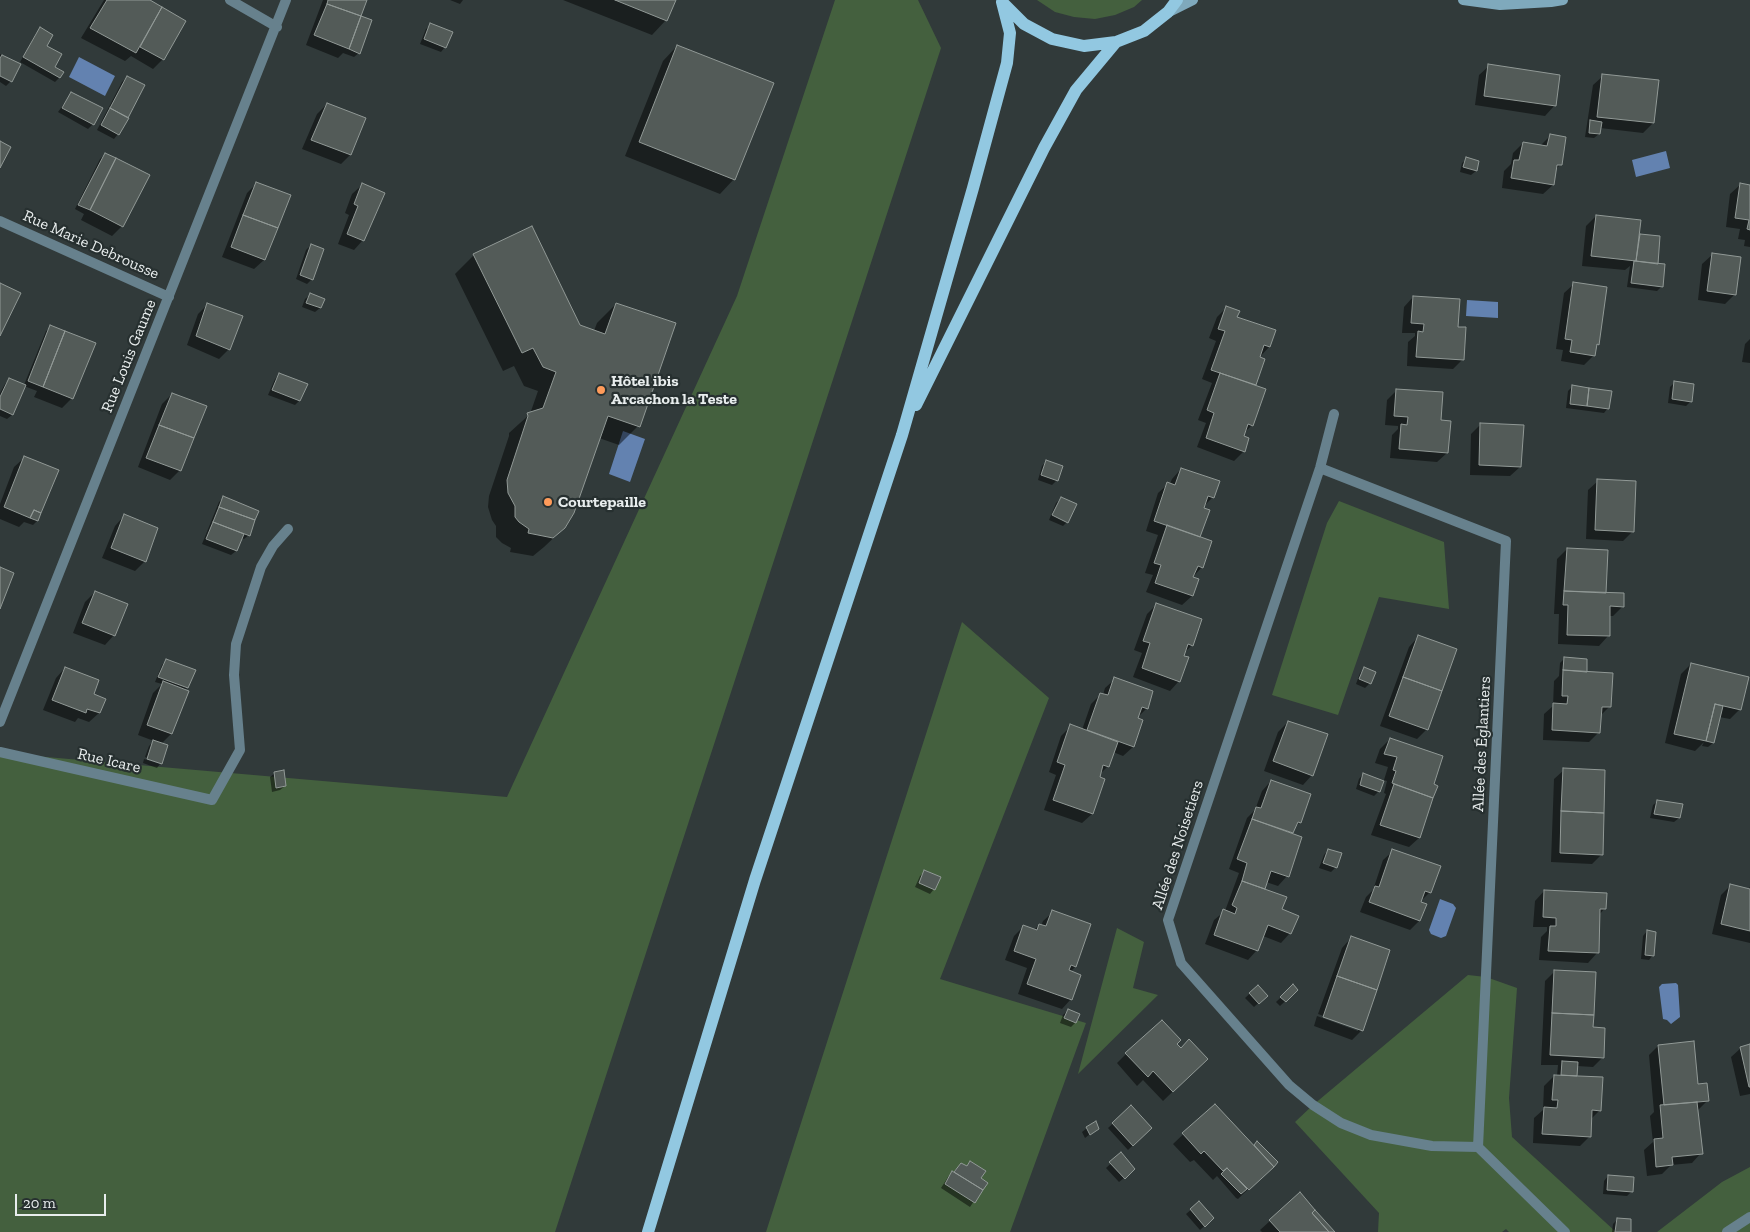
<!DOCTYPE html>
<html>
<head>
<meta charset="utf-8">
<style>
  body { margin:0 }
  #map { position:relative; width:1750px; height:1232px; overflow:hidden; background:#313a3a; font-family:"Zilla Slab",serif }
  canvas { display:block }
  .scale { position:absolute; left:15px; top:1194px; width:91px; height:22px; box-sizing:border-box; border:2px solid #e8eded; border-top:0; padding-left:6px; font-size:15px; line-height:18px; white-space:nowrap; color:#e8eded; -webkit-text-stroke:4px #273030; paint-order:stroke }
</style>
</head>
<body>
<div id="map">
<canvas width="1750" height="1232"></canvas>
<div class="scale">20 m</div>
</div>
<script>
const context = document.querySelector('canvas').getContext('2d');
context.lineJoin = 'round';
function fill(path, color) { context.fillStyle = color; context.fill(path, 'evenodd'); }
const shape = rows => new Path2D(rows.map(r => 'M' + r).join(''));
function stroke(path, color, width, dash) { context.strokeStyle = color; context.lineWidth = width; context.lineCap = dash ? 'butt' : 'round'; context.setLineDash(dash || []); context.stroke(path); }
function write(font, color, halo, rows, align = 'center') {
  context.font = font + ' "Zilla Slab",serif'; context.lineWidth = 4.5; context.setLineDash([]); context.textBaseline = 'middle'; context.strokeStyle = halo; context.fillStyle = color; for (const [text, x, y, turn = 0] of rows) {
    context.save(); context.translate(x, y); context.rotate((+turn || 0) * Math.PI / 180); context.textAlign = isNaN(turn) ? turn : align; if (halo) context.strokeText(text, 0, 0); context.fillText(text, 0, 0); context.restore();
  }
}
fill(shape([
  [835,0,918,0,941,48,555,1232,0,1232,0,753,507,797,737,296],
  [1037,0,1142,0,1134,7,1115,15,1095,19,1074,17,1055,12],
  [1339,501,1444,542,1449,609,1379,597,1338,715,1272,695,1327,523],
  [962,622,1049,698,940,979,1086,1023,1010,1232,766,1232],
  [1117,928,1144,942,1133,988,1158,995,1078,1074],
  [1468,975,1486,977,1517,988,1509,1098,1512,1137,1616,1232,1509,1232,1506,1229,1502,1232,1378,1232,1379,1213,1295,1122,1313,1105],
  [1750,1167,1750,1232,1657,1232,1722,1182]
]), '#44603e');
fill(shape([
  [79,57,115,76,105,96,69,77],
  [1666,151,1670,168,1636,177,1632,160],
  [1467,300,1498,302,1498,318,1466,316],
  [623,431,645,439,630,482,609,474],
  [1440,899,1453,904,1456,908,1446,936,1441,938,1431,934,1429,930],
  [1676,983,1678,985,1680,1017,1671,1024,1667,1020,1663,1019,1659,987,1662,984]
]), '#6382b0');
fill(shape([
  [104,0,147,0,184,21,163,59,153,69,131,56,125,61,81,38],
  [323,0,366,0,360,17,359,53,354,57,343,53,338,58,306,45],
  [450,0,463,0,460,4],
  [563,0,674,0,666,20,652,35],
  [431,25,445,47,441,52,420,44,426,29],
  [41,29,53,67,62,72,59,78,55,82,20,62,11,81,6,86,0,82,0,54,19,64,36,33],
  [677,46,734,179,720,194,625,156,663,61],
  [1489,66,1559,76,1554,106,1545,116,1475,105,1479,75],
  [1603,76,1657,81,1653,123,1643,133,1600,128,1599,134,1594,138,1585,137,1593,85],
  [127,77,118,134,114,139,97,130,122,82],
  [72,93,93,124,88,129,58,112],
  [327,104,350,155,341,164,302,149,317,114],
  [1550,136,1560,165,1555,170,1553,185,1543,194,1502,188,1504,171,1511,164,1513,153,1523,143,1540,146],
  [105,154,122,226,112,236,81,220,84,214,75,209,100,159],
  [1467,159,1476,171,1471,175,1460,172,1462,163],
  [256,184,289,196,264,260,254,269,222,257,247,193],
  [362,185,363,240,354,250,338,244,349,215,345,213,352,194],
  [1740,185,1750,186,1750,247,1744,246,1745,240,1738,239,1740,229,1726,227,1730,194],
  [1596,216,1638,237,1640,235,1656,265,1662,286,1657,291,1627,287,1630,266,1625,270,1582,266,1586,226],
  [311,245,312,279,307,284,296,279,306,250],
  [474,255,579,326,594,331,597,323,616,304,638,426,619,445,599,438,564,528,544,547,533,556,510,552,511,548,502,543,496,537,496,526,492,520,488,507,489,496,509,436,509,433,530,414,538,391,524,386,514,366,503,371,455,274],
  [1712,255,1735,294,1725,304,1698,300,1702,264],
  [1574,284,1598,344,1596,346,1594,355,1584,365,1561,361,1563,350,1556,349,1564,293],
  [310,295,320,308,315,312,302,307,305,299],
  [1413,297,1457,328,1463,359,1453,369,1407,366,1408,342,1415,336,1415,333,1402,333,1404,307],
  [208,304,229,349,219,359,187,345,198,314],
  [1227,307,1236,318,1274,331,1269,347,1259,358,1264,360,1255,386,1252,425,1243,434,1244,451,1234,461,1197,447,1206,423,1198,420,1212,383,1202,379,1216,341,1209,338,1217,317],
  [51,327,72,398,62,408,34,397,37,391,24,386,12,415,7,419,0,416,0,393,5,384,9,379,24,385,46,331],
  [1750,339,1750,363,1742,362,1745,344],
  [279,375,299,401,295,405,268,395,275,379],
  [1675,382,1691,401,1686,406,1668,403,1670,387],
  [1572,387,1608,408,1604,413,1566,408,1568,391],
  [1397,390,1440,421,1447,453,1437,462,1390,458,1392,435,1398,429,1398,426,1385,425,1387,400],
  [172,394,180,470,170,480,138,467,162,404],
  [1481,424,1520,467,1510,476,1470,475,1471,434],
  [24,458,37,521,33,525,24,522,19,527,0,519,0,504,14,467],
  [1046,462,1057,480,1052,485,1038,480,1042,466],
  [1181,469,1218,482,1212,498,1203,507,1198,538,1202,567,1192,578,1192,596,1182,605,1146,592,1153,575,1145,573,1158,535,1146,531,1158,493,1168,484,1170,484,1172,479],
  [1598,481,1633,531,1623,541,1586,539,1588,490],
  [223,498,249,535,244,539,241,538,236,551,231,555,202,544,219,502],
  [1061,498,1067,522,1063,526,1049,520,1056,503],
  [124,516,145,561,135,571,102,558,115,526],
  [1567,549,1604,594,1623,606,1613,616,1609,616,1608,636,1599,646,1558,644,1559,614,1554,614,1557,559],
  [95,592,114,635,105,645,73,633,85,602],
  [1157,604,1192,645,1183,654,1179,681,1170,691,1133,677,1142,653,1134,650,1147,614],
  [1418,637,1427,729,1417,739,1380,726,1409,647],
  [1564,659,1586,671,1610,706,1600,716,1599,732,1589,742,1543,740,1544,714,1553,706,1554,681,1559,676,1560,663],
  [167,660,187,688,184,691,171,734,161,744,160,764,160,762,145,757,149,746,154,741,138,735,153,693,162,684,155,682,162,665],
  [1691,664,1739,710,1730,719,1719,717,1713,743,1708,747,1702,746,1704,742,1695,751,1665,743,1681,674],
  [65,668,92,695,104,699,99,713,89,722,78,718,75,722,43,710,56,678],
  [1364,669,1370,683,1365,688,1356,684,1360,673],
  [1115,679,1147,708,1136,719,1133,747,1123,756,1113,752,1108,766,1099,775,1098,777,1104,779,1092,814,1082,823,1044,810,1056,775,1049,772,1061,736,1071,726,1082,730,1091,704,1101,694,1103,695,1105,688],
  [1288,722,1312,775,1303,785,1264,771,1278,732],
  [1390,739,1432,785,1436,787,1419,838,1409,847,1371,835,1386,794,1384,793,1387,781,1384,780,1388,767,1375,763,1380,749],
  [144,759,160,764,157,768,143,763],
  [1564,770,1602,854,1592,864,1551,862,1554,779],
  [275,773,285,786,280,790,272,792,270,777],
  [1363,774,1379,791,1374,796,1356,789,1359,779],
  [1271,781,1300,822,1294,828,1292,834,1287,876,1278,886,1266,882,1264,890,1280,910,1290,933,1281,943,1263,936,1257,950,1248,960,1205,944,1214,920,1225,911,1239,873,1229,869,1247,818,1255,810,1262,791],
  [1658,801,1681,805,1679,818,1674,822,1650,818,1653,805],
  [1328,850,1336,867,1331,872,1319,868,1324,855],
  [1393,851,1430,892,1419,903,1419,921,1410,930,1360,912,1366,897,1373,890,1383,860],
  [925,871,934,889,930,894,915,887,920,876],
  [1730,886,1747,890,1750,887,1750,943,1712,934,1721,895],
  [1544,891,1605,908,1599,915,1597,953,1588,963,1539,960,1541,937,1547,931,1547,927,1533,927,1535,901],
  [1053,912,1075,967,1070,972,1071,999,1062,1009,1018,994,1027,968,1005,960,1014,936,1024,926,1034,930,1039,925,1041,926,1043,921],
  [1647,931,1653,955,1649,960,1641,959,1643,936],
  [1351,938,1362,1030,1352,1040,1314,1026,1317,1016,1358,1031,1358,1028,1318,1014,1342,948],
  [1555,971,1591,1028,1603,1057,1593,1067,1577,1066,1576,1075,1600,1110,1590,1120,1590,1136,1580,1146,1533,1143,1534,1118,1543,1110,1544,1086,1554,1076,1557,1076,1558,1065,1541,1065,1545,981],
  [1258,986,1266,996,1254,1007,1245,998],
  [1293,986,1297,990,1280,1006,1276,1002],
  [1068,1010,1075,1023,1071,1027,1060,1023,1063,1015],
  [1175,1044,1197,1068,1163,1101,1143,1080,1137,1086,1117,1063,1126,1054],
  [1750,1045,1750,1094,1740,1096,1731,1057,1741,1048],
  [1658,1046,1697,1085,1708,1100,1698,1110,1701,1153,1692,1163,1671,1165,1662,1174,1647,1176,1644,1150,1653,1142,1650,1116,1654,1112,1649,1055],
  [1214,1105,1253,1146,1257,1142,1276,1162,1238,1199,1236,1198,1217,1176,1213,1180,1194,1160,1190,1162,1173,1144],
  [1131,1107,1151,1128,1128,1150,1108,1128],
  [1087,1128,1098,1128,1085,1138,1082,1132],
  [1121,1154,1129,1174,1119,1182,1106,1168],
  [956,1169,979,1178,986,1183,970,1207,941,1188,948,1177],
  [1608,1176,1632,1191,1627,1196,1603,1194,1604,1181],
  [1199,1203,1213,1218,1200,1230,1186,1214],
  [1617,1220,1630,1232,1612,1232,1613,1224],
  [1270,1221,1334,1232,1262,1232,1260,1230]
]), '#0007');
const building = shape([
  [107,0,150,0,162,7,136,53,90,28,107,0],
  [328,0,367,0,361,16,327,4,328,0],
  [615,0,676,0,667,21,615,0],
  [327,4,361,16,349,49,314,35,327,4],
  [162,7,186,21,164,60,140,47,162,7],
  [361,16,372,20,360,54,349,49,361,16],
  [430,23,453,32,446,48,424,39,430,23],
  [40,27,53,35,47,46,62,54,55,67,64,72,60,78,23,57,40,27],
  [677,45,774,83,735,180,639,142,677,45],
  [2,55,21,64,12,82,0,76,0,58,2,55],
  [1488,64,1560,75,1556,106,1484,96,1488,64],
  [1602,74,1659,80,1654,123,1597,117,1602,74],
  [127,76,145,85,128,118,110,108,127,76],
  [71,92,103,108,94,125,62,108,71,92],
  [327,103,366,118,351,155,311,140,327,103],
  [110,108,129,118,119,135,101,125,110,108],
  [1590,120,1602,122,1600,134,1589,133,1590,120],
  [1550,134,1566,137,1562,165,1557,165,1554,185,1511,178,1514,160,1519,160,1523,142,1547,146,1550,134],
  [0,141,11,147,0,168,0,141],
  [105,153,116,158,90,210,78,205,105,153],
  [1466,157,1479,161,1477,171,1463,167,1466,157],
  [116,158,150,175,123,227,90,210,116,158],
  [256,182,291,195,278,228,243,215,256,182],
  [362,183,385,193,364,241,347,234,358,206,354,204,362,183],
  [1740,183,1750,185,1750,230,1747,229,1749,220,1735,218,1740,183],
  [243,215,278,228,265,260,231,247,243,215],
  [1596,215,1641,220,1636,261,1591,256,1596,215],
  [532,226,580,325,605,334,616,303,676,323,640,427,608,416,574,513,565,528,553,538,528,533,529,529,519,522,515,517,515,506,508,493,507,480,528,416,527,413,543,408,556,372,543,367,533,348,522,353,473,254,532,226],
  [1640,234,1660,236,1658,264,1636,261,1640,234],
  [311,244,324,249,313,280,300,275,311,244],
  [1712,253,1741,257,1736,295,1707,291,1712,253],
  [1634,261,1665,264,1663,287,1631,283,1634,261],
  [1573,282,1607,287,1599,345,1597,344,1595,356,1570,352,1572,340,1565,339,1573,282],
  [0,283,21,293,0,336,0,283],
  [310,293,325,299,321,308,306,303,310,293],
  [1413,296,1460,299,1458,327,1466,327,1464,360,1416,357,1418,331,1423,332,1424,324,1411,323,1413,296],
  [207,303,243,316,230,350,196,336,207,303],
  [1226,306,1240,311,1237,317,1276,330,1270,347,1264,345,1260,357,1265,359,1256,385,1211,370,1225,331,1218,329,1226,306],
  [50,325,65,331,43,387,28,381,50,325],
  [65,331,96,343,73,399,43,387,65,331],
  [279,373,308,384,300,401,272,390,279,373],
  [1220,373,1266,389,1253,426,1248,424,1244,436,1249,438,1245,452,1206,438,1214,413,1207,410,1220,373],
  [9,378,26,385,13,415,0,409,0,397,9,378],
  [1674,381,1694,384,1692,402,1672,399,1674,381],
  [1572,385,1589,388,1587,406,1570,404,1572,385],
  [1589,388,1612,391,1609,409,1587,406,1589,388],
  [1396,389,1443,392,1441,420,1451,421,1448,453,1399,449,1401,424,1407,425,1408,417,1394,416,1396,389],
  [172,393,207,406,194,438,159,425,172,393],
  [1480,423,1524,425,1521,467,1479,465,1480,423],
  [159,425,194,438,181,471,146,458,159,425],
  [24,456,59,470,41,513,34,510,30,518,4,507,24,456],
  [1046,460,1063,466,1058,481,1041,475,1046,460],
  [1181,468,1220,481,1214,498,1208,496,1204,508,1210,510,1200,537,1154,521,1167,482,1175,485,1181,468],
  [1597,479,1636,481,1634,532,1595,530,1597,479],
  [223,496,259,511,255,520,219,507,223,496],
  [1061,497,1077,504,1068,523,1052,515,1061,497],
  [219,507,255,520,250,536,213,522,219,507],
  [34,510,41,513,38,521,30,518,34,510],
  [124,514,158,528,146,562,111,548,124,514],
  [213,522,244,534,237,551,206,539,213,522],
  [1167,525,1212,541,1203,568,1198,566,1193,577,1199,579,1193,596,1155,583,1161,565,1154,563,1167,525],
  [1567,548,1608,550,1606,593,1564,591,1567,548],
  [0,567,14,573,0,609,0,567],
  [95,591,128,604,115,636,82,623,95,591],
  [1564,591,1624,593,1624,607,1610,606,1610,636,1567,635,1568,605,1563,605,1564,591],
  [1156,603,1202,619,1193,646,1188,644,1184,656,1189,657,1180,682,1142,668,1150,643,1143,641,1156,603],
  [1418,635,1457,649,1442,691,1403,677,1418,635],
  [1564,657,1587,659,1587,672,1563,670,1564,657],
  [166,659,196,670,188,688,158,677,166,659],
  [1691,663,1749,677,1741,710,1715,704,1706,741,1674,734,1691,663],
  [65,667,99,680,94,694,106,699,100,713,87,709,86,713,52,700,65,667],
  [1364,667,1376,672,1371,684,1359,679,1364,667],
  [1563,670,1613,673,1611,707,1602,707,1600,733,1552,730,1553,703,1567,704,1568,696,1562,696,1563,670],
  [1114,677,1153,691,1148,709,1142,707,1138,718,1143,720,1134,747,1087,730,1100,693,1108,695,1114,677],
  [1403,677,1442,691,1428,730,1389,716,1403,677],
  [163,681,189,691,172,734,147,725,163,681],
  [1715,704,1723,706,1714,743,1706,741,1715,704],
  [1288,721,1328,734,1313,776,1273,761,1288,721],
  [1070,724,1118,742,1109,767,1103,765,1100,777,1105,779,1093,814,1053,800,1065,765,1057,762,1070,724],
  [1390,738,1443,756,1434,784,1438,786,1433,798,1392,783,1396,771,1393,770,1397,757,1384,754,1390,738],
  [153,740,168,745,162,764,147,759,153,740],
  [1563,768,1605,770,1604,813,1561,811,1563,768],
  [284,770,286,786,276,788,274,772,284,770],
  [1363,773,1384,781,1380,792,1360,785,1363,773],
  [1271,780,1311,794,1301,823,1298,822,1293,833,1252,819,1256,807,1261,808,1271,780],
  [1394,784,1433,798,1420,838,1380,825,1394,784],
  [1657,800,1683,804,1680,818,1654,814,1657,800],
  [1561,811,1604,813,1603,855,1560,853,1561,811],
  [1252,819,1302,837,1289,877,1271,871,1265,889,1242,881,1247,863,1237,859,1252,819],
  [1328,849,1342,853,1337,868,1323,863,1328,849],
  [1392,849,1441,866,1431,893,1425,891,1421,902,1427,904,1420,921,1369,902,1375,886,1379,887,1392,849],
  [924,870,941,877,935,890,919,883,924,870],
  [1242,881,1287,897,1282,909,1299,916,1291,934,1268,925,1258,951,1214,935,1223,909,1235,914,1237,908,1232,905,1242,881],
  [1730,884,1750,889,1750,931,1721,924,1730,884],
  [1544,890,1607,893,1606,909,1600,909,1599,953,1548,951,1550,926,1556,926,1556,918,1543,917,1544,890],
  [1052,910,1091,924,1076,967,1071,965,1069,970,1081,975,1072,1000,1027,984,1036,959,1014,951,1023,925,1037,930,1039,924,1046,926,1052,910],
  [1647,930,1656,932,1654,956,1645,955,1647,930],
  [1351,936,1390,950,1377,990,1337,976,1351,936],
  [1554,970,1596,972,1594,1015,1552,1013,1554,970],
  [1337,976,1377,990,1363,1031,1323,1017,1337,976],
  [1293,984,1298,990,1286,1002,1280,997,1293,984],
  [1258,985,1268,996,1259,1004,1249,993,1258,985],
  [1068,1009,1080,1014,1076,1023,1064,1018,1068,1009],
  [1552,1013,1594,1015,1593,1027,1605,1028,1604,1058,1550,1055,1552,1013],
  [1162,1020,1181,1040,1177,1044,1181,1048,1189,1039,1208,1059,1173,1092,1153,1071,1148,1077,1125,1053,1162,1020],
  [1694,1041,1698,1084,1707,1083,1709,1101,1664,1105,1658,1045,1694,1041],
  [1750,1044,1750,1087,1749,1087,1740,1047,1750,1044],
  [1562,1061,1578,1062,1577,1076,1561,1075,1562,1061],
  [1554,1075,1603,1077,1601,1111,1592,1110,1591,1137,1542,1134,1544,1107,1557,1108,1558,1100,1552,1100,1554,1075],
  [1697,1102,1703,1154,1672,1157,1673,1165,1656,1167,1654,1139,1663,1138,1660,1105,1697,1102],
  [1215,1104,1274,1167,1249,1190,1227,1168,1223,1171,1204,1151,1201,1154,1182,1133,1215,1104],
  [1131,1105,1152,1128,1133,1146,1112,1123,1131,1105],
  [1096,1121,1099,1129,1090,1135,1086,1127,1096,1121],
  [1257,1141,1278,1162,1274,1167,1254,1145,1257,1141],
  [1121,1152,1135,1169,1125,1179,1109,1162,1121,1152],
  [970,1161,986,1171,981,1178,988,1183,983,1190,954,1172,961,1163,967,1166,970,1161],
  [1227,1168,1247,1189,1241,1194,1221,1174,1227,1168],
  [952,1171,983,1190,975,1203,945,1184,952,1171],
  [1608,1175,1634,1177,1633,1192,1607,1190,1608,1175],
  [1300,1192,1315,1210,1312,1213,1329,1232,1280,1232,1269,1220,1300,1192],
  [1199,1201,1214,1218,1205,1227,1190,1209,1199,1201],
  [1315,1210,1335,1232,1329,1232,1312,1213,1315,1210],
  [1617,1218,1631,1219,1631,1232,1615,1232,1617,1218]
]);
fill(building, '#535b58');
stroke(building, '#919996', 1);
stroke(shape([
  [230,0,277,27],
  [0,221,169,297],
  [1334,414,1320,468,1168,920,1181,963,1289,1085,1313,1105,1341,1123,1371,1135,1432,1146,1478,1147,1565,1232],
  [1320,468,1506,541,1478,1147],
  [0,722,286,0],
  [0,752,212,800,240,750,234,675,236,644,261,567,273,546,288,529],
  [1727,1232,1750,1217]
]), '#67818d', 10);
stroke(shape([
  [1463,0,1500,5,1551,2,1563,0],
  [1169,12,1193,0]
]), '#7fa9bc', 10);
stroke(shape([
  [1002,2,1024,24,1052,39,1084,46,1116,42,1144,31,1168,12,1177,0],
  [916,405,1044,148,1076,90,1116,42],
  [648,1232,755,880,902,435,973,188,1007,63,1010,33,1002,2]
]), '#92c8e1', 12);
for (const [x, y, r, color] of [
  [601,390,5,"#ff9b5a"],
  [548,502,5,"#ff9b5a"]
]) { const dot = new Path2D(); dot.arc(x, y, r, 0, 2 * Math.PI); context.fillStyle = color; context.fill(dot); stroke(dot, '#273030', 2); }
write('16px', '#e8eded', '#273030', [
  ["Rue Marie Debrousse",91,245,24],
  ["Rue Louis Gaume",129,356,-68],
  ["Allée des Églantiers",1482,744,-87],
  ["Rue Icare",109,761,13],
  ["Allée des Noisetiers",1178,845,-72]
]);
write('bold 16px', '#e8eded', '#273030', [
  ["Hôtel ibis",611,381],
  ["Arcachon la Teste",611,399],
  ["Courtepaille",558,502]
], 'left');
</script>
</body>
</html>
